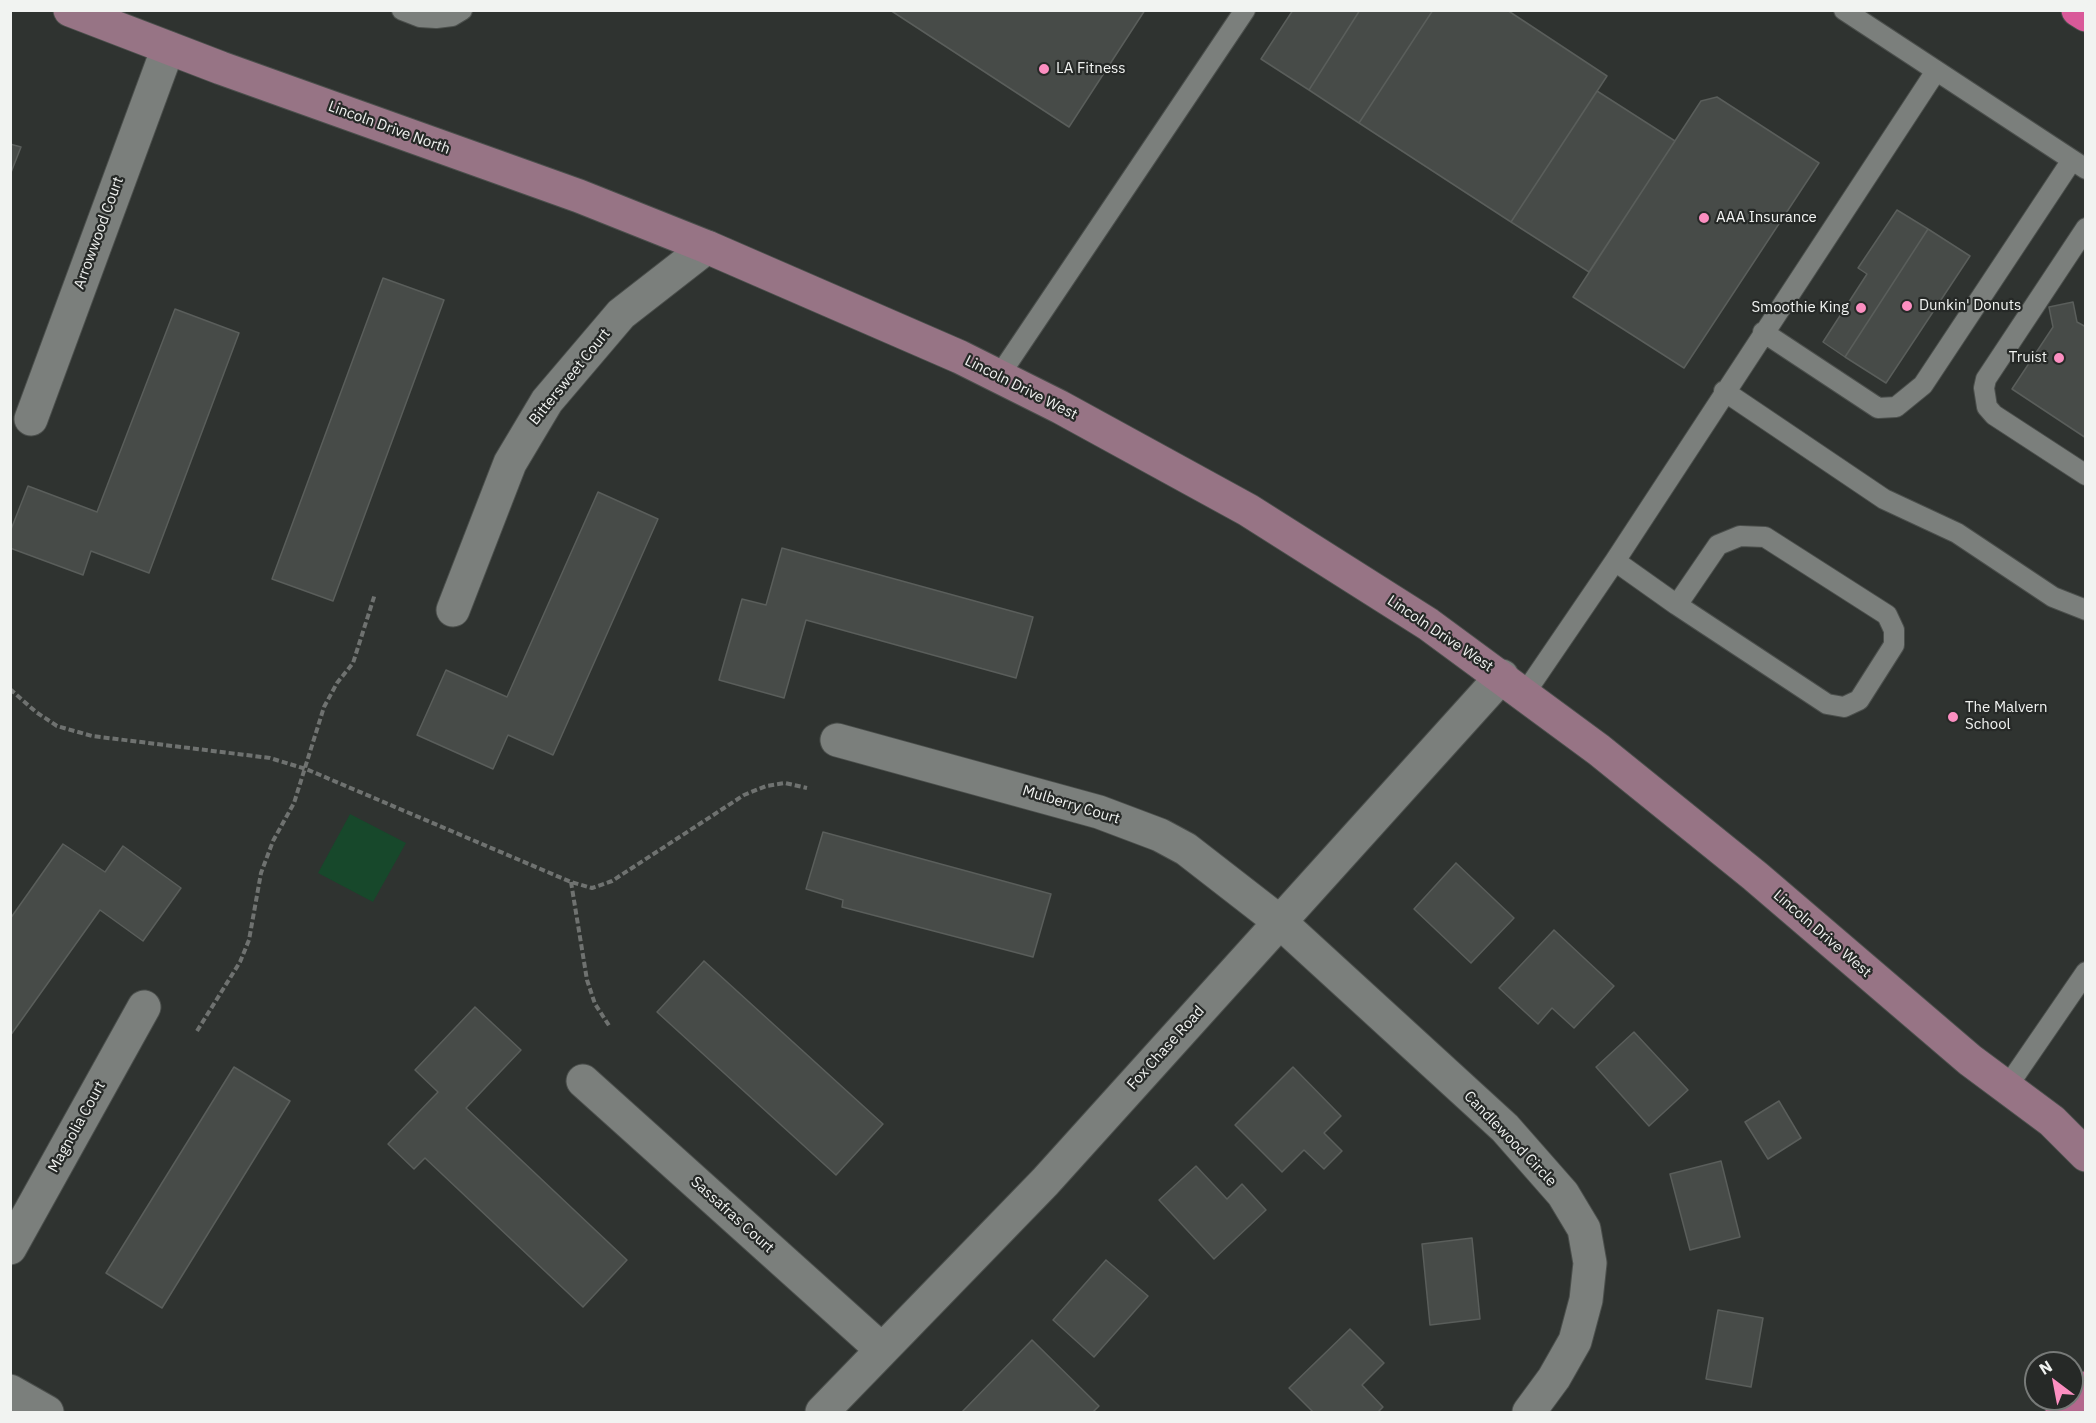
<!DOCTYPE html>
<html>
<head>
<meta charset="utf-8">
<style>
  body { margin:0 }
  #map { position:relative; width:2096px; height:1423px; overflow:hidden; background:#2f3330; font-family:"IBM Plex Sans",sans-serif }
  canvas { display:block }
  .frame { position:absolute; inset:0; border:12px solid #f1f3f1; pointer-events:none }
  .north { position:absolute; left:2024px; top:1351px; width:60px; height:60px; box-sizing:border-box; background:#262927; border:2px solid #777a78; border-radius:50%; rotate:328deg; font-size:16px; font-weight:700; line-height:24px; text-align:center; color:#f1f3f1 }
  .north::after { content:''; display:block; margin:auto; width:21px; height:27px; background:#fc8fc1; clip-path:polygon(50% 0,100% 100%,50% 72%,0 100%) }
</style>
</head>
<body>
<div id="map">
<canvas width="2096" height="1423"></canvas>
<div class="frame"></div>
<div class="north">N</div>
</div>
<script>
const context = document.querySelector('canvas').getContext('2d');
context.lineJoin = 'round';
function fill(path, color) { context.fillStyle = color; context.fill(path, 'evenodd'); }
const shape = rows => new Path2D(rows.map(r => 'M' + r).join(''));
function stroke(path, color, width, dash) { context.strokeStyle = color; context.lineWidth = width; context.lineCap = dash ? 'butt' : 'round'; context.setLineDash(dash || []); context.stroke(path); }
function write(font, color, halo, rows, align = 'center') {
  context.font = font + ' "IBM Plex Sans",sans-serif'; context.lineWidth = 4.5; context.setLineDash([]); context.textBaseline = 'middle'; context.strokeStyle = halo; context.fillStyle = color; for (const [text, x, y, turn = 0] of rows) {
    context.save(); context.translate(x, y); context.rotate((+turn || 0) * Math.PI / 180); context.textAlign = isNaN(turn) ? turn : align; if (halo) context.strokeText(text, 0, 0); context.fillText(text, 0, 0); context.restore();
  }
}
fill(shape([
  [350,814,406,843,373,902,318,873]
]), '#17482b');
const building = shape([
  [890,10,1145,10,1069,127,890,10],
  [1293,10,1360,10,1309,90,1261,59,1293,10],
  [1360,10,1433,10,1359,123,1309,90,1360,10],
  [1433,10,1507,10,1607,76,1511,222,1359,123,1433,10],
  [1597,91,1675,141,1589,272,1511,222,1597,91],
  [1717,97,1819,163,1684,368,1573,297,1701,101,1717,97],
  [10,144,21,147,10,175,10,144],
  [1897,210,1928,229,1845,357,1823,342,1867,274,1858,268,1897,210],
  [1928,229,1970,256,1886,383,1845,357,1928,229],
  [383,278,444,300,333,601,272,579,383,278],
  [2073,302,2077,322,2086,327,2086,438,2012,389,2053,327,2049,307,2073,302],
  [175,309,239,333,149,573,91,551,83,575,10,548,10,532,28,486,97,512,175,309],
  [598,492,658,519,553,755,508,735,493,769,417,735,446,670,507,697,598,492],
  [782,548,1033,617,1016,678,806,620,784,698,719,680,742,599,766,605,782,548],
  [823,832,1051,894,1033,957,842,907,843,900,806,889,823,832],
  [63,844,105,872,123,846,181,888,143,941,100,910,10,1036,10,919,63,844],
  [1456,863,1514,918,1471,963,1414,909,1456,863],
  [1554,930,1614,986,1574,1028,1552,1008,1538,1024,1499,988,1554,930],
  [704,961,883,1124,836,1175,657,1012,704,961],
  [475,1007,521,1050,466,1108,627,1260,583,1307,425,1158,414,1169,388,1144,438,1092,415,1070,475,1007],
  [1634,1032,1688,1090,1649,1126,1596,1067,1634,1032],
  [234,1067,290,1101,162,1308,106,1273,234,1067],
  [1293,1067,1341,1116,1324,1133,1342,1151,1324,1169,1304,1150,1282,1172,1235,1125,1293,1067],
  [1779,1101,1801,1138,1768,1159,1745,1122,1779,1101],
  [1721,1161,1740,1237,1690,1250,1670,1174,1721,1161],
  [1196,1166,1227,1199,1242,1184,1266,1210,1214,1259,1159,1200,1196,1166],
  [1472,1238,1480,1319,1430,1325,1422,1244,1472,1238],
  [1106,1260,1148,1296,1094,1357,1053,1320,1106,1260],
  [1718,1310,1763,1318,1751,1387,1706,1379,1718,1310],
  [1350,1329,1384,1363,1362,1385,1383,1407,1378,1412,1313,1412,1289,1388,1350,1329],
  [1032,1340,1099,1406,1093,1412,962,1412,1032,1340]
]);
fill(building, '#474b48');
stroke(building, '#5a5e5b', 1.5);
const lane = shape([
  [402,10,420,17,436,18,452,16,462,10],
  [1844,10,2086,169],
  [2086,228,1986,379,1984,388,1987,407,1994,415,2086,475],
  [1763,332,1878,408,1896,407,1923,385,2072,160],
  [999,376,1245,10],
  [1724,391,1884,499,1957,533,2053,597,2086,610],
  [1615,561,1677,605,1827,704,1844,707,1859,700,1894,645,1894,630,1887,615,1765,537,1740,536,1718,545,1677,605],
  [1525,693,1615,561,1936,71],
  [2007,1087,2086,972]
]);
const street = shape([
  [31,419,168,48],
  [453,610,510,463,547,401,621,314,707,247],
  [837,740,1099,812,1160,835,1186,849,1280,922,1505,1128,1563,1194,1584,1229,1590,1263,1586,1300,1575,1341,1554,1378,1529,1412],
  [583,1081,881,1349],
  [10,1248,144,1007],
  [10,1391,47,1412],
  [822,1412,1045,1182,1502,676]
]);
const secondary = shape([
  [70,10,221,68,579,196,707,247,960,357,1060,407,1248,510,1428,624,1599,750,1755,876,1970,1060,2052,1121,2086,1155]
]);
const primary = shape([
  [2062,1412,2086,1388]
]);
const highway = shape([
  [2078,10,2086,15]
]);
stroke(lane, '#4b4f4c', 22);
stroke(street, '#4b4f4c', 35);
stroke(secondary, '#4b4f4c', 35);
stroke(primary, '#4b4f4c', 35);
stroke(highway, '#4b4f4c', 35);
stroke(shape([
  [10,689,36,712,57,726,92,736,270,758,306,769,571,882,592,888,612,881,744,795,766,786,785,783,807,788],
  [571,882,587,980,595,1004,610,1027],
  [197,1031,240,962,249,940,261,873,273,841,294,803,324,707,337,683,353,663,375,594]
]), '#6f7270', 4, [6, 3]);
stroke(lane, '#7b7f7c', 20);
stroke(street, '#7b7f7c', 33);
stroke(secondary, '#977485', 33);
stroke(primary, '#b3688d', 33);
stroke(highway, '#d95999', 33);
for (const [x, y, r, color] of [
  [1044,69,6,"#fc8fc1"],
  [1704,218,6,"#fc8fc1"],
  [1907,306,6,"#fc8fc1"],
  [1861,308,6,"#fc8fc1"],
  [2059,358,6,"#fc8fc1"],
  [1953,717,6,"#fc8fc1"]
]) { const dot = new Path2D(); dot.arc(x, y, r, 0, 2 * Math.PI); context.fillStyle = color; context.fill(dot); stroke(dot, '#262927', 2); }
write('15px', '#f1f3f1', '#262927', [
  ["LA Fitness",1056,69],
  ["AAA Insurance",1716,218],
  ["Dunkin' Donuts",1919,306],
  ["Smoothie King",1849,308,"right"],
  ["Truist",2047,358,"right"],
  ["The Malvern",1965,708],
  ["School",1965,725]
], 'left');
write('15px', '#f1f3f1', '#262927', [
  ["Lincoln Drive North",389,128,20],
  ["Arrowwood Court",99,233,-70],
  ["Bittersweet Court",570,377,-51],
  ["Lincoln Drive West",1021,388,27],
  ["Lincoln Drive West",1440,634,34],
  ["Mulberry Court",1071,805,17],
  ["Lincoln Drive West",1822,934,41],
  ["Fox Chase Road",1166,1048,-48],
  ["Magnolia Court",77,1127,-61],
  ["Candlewood Circle",1510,1139,46],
  ["Sassafras Court",732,1215,42]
]);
</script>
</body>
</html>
